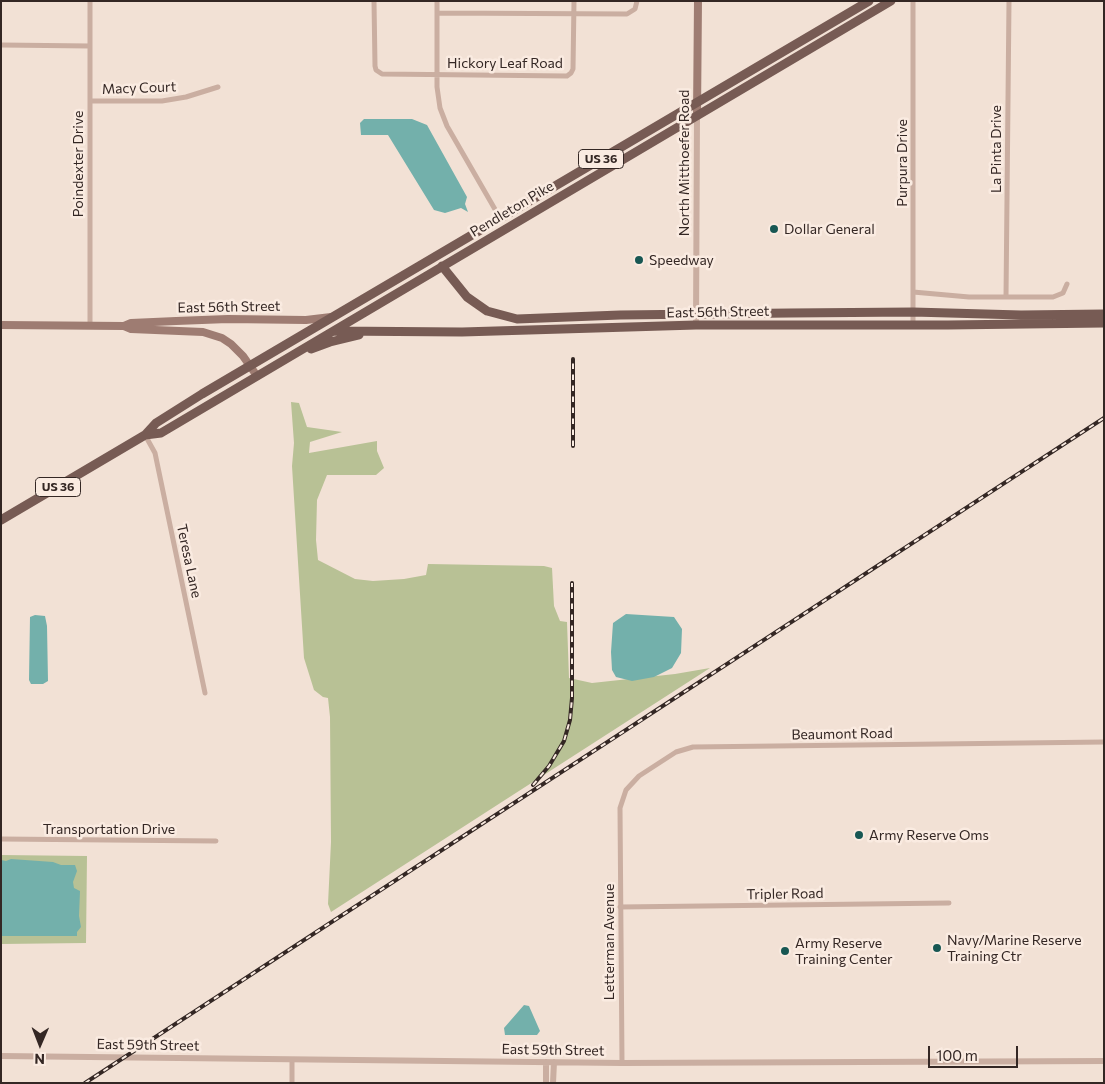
<!DOCTYPE html>
<html>
<head>
<meta charset="utf-8">
<style>
  body { margin:0 }
  #map { position:relative; width:1105px; height:1084px; overflow:hidden; background:#f2e1d5; font-family:Commissioner,sans-serif }
  canvas { display:block }
  .frame { position:absolute; inset:0; border:2px solid #342724; pointer-events:none }
  .north { position:absolute; left:15px; top:1019px; width:50px; height:50px; -webkit-text-stroke:4px #faebe1; paint-order:stroke; rotate:181deg; font-size:14px; font-weight:700; line-height:20px; text-align:center; color:#342724 }
  .north::after { content:''; display:block; margin:auto; width:18px; height:22px; background:#342724; clip-path:polygon(50% 0,100% 100%,50% 72%,0 100%) }
  .scale { position:absolute; left:928px; top:1046px; width:90px; height:22px; box-sizing:border-box; border:2px solid #342724; border-top:0; padding-left:6px; font-size:15px; line-height:18px; white-space:nowrap; color:#342724; -webkit-text-stroke:4px #faebe1; paint-order:stroke }
</style>
</head>
<body>
<div id="map">
<canvas width="1105" height="1084"></canvas>
<div class="frame"></div>
<div class="north">N</div>
<div class="scale">100 m</div>
</div>
<script>
const context = document.querySelector('canvas').getContext('2d');
context.lineJoin = 'round';
function fill(path, color) { context.fillStyle = color; context.fill(path, 'evenodd'); }
const shape = rows => new Path2D(rows.map(r => 'M' + r).join(''));
function stroke(path, color, width, dash) { context.strokeStyle = color; context.lineWidth = width; context.lineCap = dash ? 'butt' : 'round'; context.setLineDash(dash || []); context.stroke(path); }
function write(font, color, halo, rows, align = 'center') {
  context.font = font + ' Commissioner,sans-serif'; context.lineWidth = 5; context.setLineDash([]); context.textBaseline = 'middle'; context.strokeStyle = halo; context.fillStyle = color; for (const [text, x, y, turn = 0] of rows) {
    context.save(); context.translate(x, y); context.rotate((+turn || 0) * Math.PI / 180); context.textAlign = isNaN(turn) ? turn : align; if (halo) context.strokeText(text, 0, 0); context.fillText(text, 0, 0); context.restore();
  }
}
fill(shape([
  [291,402,299,403,307,427,342,432,310,442,309,453,377,441,377,451,384,468,376,475,327,475,317,500,316,540,318,560,355,579,373,581,404,579,426,575,428,564,544,566,552,568,554,606,560,621,567,622,569,678,592,683,675,674,710,668,331,912,328,904,331,842,330,717,328,698,323,697,314,690,304,658,292,466,294,443],
  [1,855,87,856,86,943,1,944]
]), '#b8c195');
fill(shape([
  [364,119,412,119,427,125,467,197,465,204,468,212,461,208,445,213,434,210,388,135,361,135,360,123],
  [626,614,674,617,682,629,681,653,672,668,654,677,632,681,616,677,612,670,611,652,613,623],
  [35,615,45,616,47,626,48,681,43,684,31,684,29,680,30,617],
  [11,859,53,862,61,865,75,865,77,871,73,882,74,888,80,891,79,916,81,927,77,932,77,936,1,936,1,860,6,861],
  [524,1005,529,1006,540,1031,537,1035,505,1035,504,1028]
]), '#73b0ab');
stroke(shape([
  [374,1,375,66,376,70,382,74,567,76,571,73,573,69,574,1],
  [437,1,437,87,440,108,447,126,500,218],
  [437,13,627,14,635,9,637,1],
  [1,45,90,46],
  [90,101,162,101,186,97,218,87],
  [913,292,969,297,1053,297,1063,293,1067,284],
  [1006,297,1009,1],
  [913,325,913,1],
  [90,326,90,1],
  [145,435,155,453,205,693],
  [1,839,216,841],
  [620,907,949,903],
  [622,1063,620,808,626,790,639,776,676,752,693,747,1104,742],
  [292,1083,292,1060]
]), '#caaea1', 5);
stroke(shape([
  [696,325,697,115],
  [1,1056,622,1063,1104,1061],
  [546,1062,546,1083],
  [553,1083,554,1062]
]), '#caaea1', 6);
stroke(shape([
  [697,115,698,1],
  [1,325,124,326,131,329,203,332,222,338,231,344,243,356,257,376],
  [124,326,131,323,176,321,228,319,306,320,331,317]
]), '#9e7c72', 8);
stroke(shape([
  [442,266,467,297,487,311,517,319,620,315,790,313,913,312,1021,315,1104,314],
  [334,331,462,332,696,325,948,325,1104,323],
  [311,349,330,342,359,335],
  [145,435,161,433,891,1],
  [1,520,145,435,156,423,202,394,869,1]
]), '#775b54', 9);
const rail = shape([
  [573,446,573,359],
  [533,785,549,766,564,741,570,720,572,698,572,583],
  [85,1083,1104,418]
]);
stroke(rail, '#342724', 4);
stroke(rail, '#faebe1', 2, [5.5]);
for (const [x, y, r, color] of [
  [774,229,5,"#185753"],
  [639,260,5,"#185753"],
  [859,835,5,"#185753"],
  [937,948,5,"#185753"],
  [785,951,5,"#185753"]
]) { const dot = new Path2D(); dot.arc(x, y, r, 0, 2 * Math.PI); context.fillStyle = color; context.fill(dot); stroke(dot, '#faebe1', 2); }
for (const [x, y, w] of [
  [601,159,45],
  [58,487,45]
]) { const box = new Path2D(); box.roundRect(x - w / 2, y - 9.5, w, 19, 4); context.fillStyle = '#faebe1'; context.fill(box); stroke(box, '#342724', 1); }
write('bold 12px', '#342724', null, [
  ["US 36",601,159],
  ["US 36",58,487]
]);
write('14px', '#342724', '#faebe1', [
  ["Hickory Leaf Road",505,63],
  ["Macy Court",139,88,-2],
  ["La Pinta Drive",996,149,-90],
  ["North Mitthoefer Road",684,163,-90],
  ["Purpura Drive",902,163,-90],
  ["Poindexter Drive",78,164,-90],
  ["Pendleton Pike",512,209,-31],
  ["East 56th Street",229,307,-1],
  ["East 56th Street",718,312,-1],
  ["Teresa Lane",189,561,78],
  ["Beaumont Road",842,734,-1],
  ["Transportation Drive",109,829],
  ["Tripler Road",785,894,-1],
  ["Letterman Avenue",609,942,-90],
  ["East 59th Street",148,1045,1],
  ["East 59th Street",553,1050,1]
]);
write('14px', '#342724', '#faebe1', [
  ["Dollar General",784,229],
  ["Speedway",649,260],
  ["Army Reserve Oms",869,835],
  ["Navy/Marine Reserve",947,940],
  ["Training Ctr",947,956],
  ["Army Reserve",795,943],
  ["Training Center",795,959]
], 'left');
</script>
</body>
</html>
